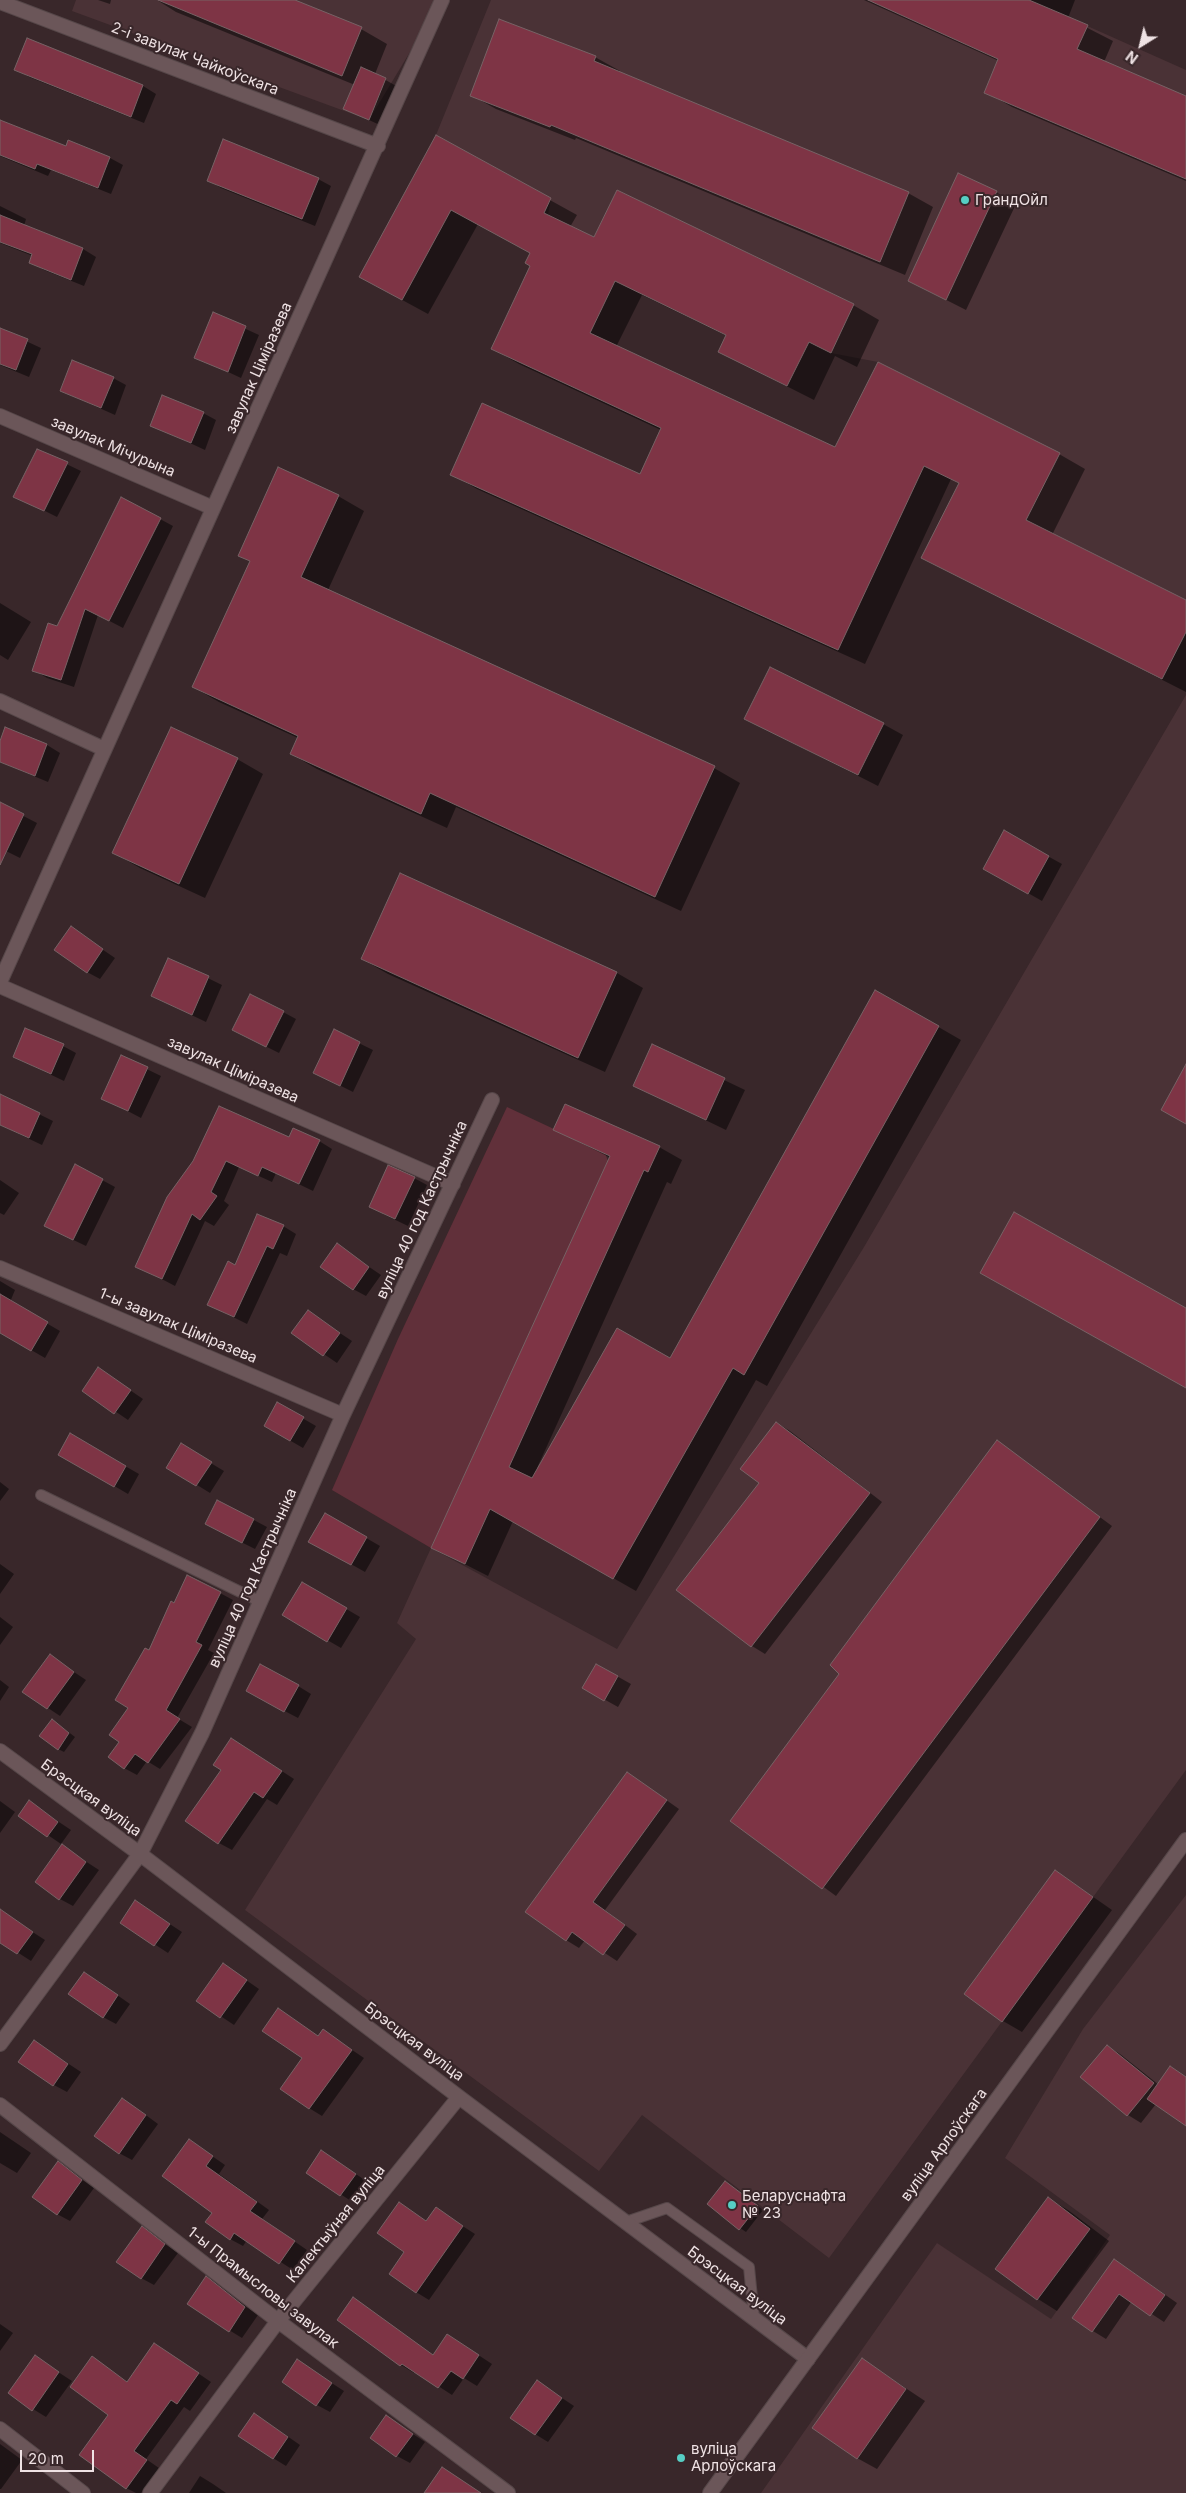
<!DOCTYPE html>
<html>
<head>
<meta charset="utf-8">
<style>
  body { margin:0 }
  #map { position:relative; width:1186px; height:2493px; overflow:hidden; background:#39272a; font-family:Inter,sans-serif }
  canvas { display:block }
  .north { position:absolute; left:1116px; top:20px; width:50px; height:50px; -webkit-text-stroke:4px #39272a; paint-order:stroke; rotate:216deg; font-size:14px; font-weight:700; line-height:20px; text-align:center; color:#efe2e4 }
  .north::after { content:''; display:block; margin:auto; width:18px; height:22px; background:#efe2e4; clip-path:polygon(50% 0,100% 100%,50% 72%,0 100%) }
  .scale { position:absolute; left:20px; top:2450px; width:74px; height:22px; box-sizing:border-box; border:2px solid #efe2e4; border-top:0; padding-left:6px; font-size:15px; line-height:18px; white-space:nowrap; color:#efe2e4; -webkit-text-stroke:4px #39272a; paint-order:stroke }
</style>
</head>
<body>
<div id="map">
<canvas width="1186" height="2493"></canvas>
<div class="north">N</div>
<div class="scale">20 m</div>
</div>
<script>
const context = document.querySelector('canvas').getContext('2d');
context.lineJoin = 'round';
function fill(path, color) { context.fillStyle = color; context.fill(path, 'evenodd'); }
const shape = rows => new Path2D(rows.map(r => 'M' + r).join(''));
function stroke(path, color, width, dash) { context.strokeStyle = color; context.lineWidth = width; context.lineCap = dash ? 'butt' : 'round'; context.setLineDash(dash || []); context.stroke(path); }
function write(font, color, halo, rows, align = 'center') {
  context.font = font + ' Inter,sans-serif'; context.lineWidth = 4; context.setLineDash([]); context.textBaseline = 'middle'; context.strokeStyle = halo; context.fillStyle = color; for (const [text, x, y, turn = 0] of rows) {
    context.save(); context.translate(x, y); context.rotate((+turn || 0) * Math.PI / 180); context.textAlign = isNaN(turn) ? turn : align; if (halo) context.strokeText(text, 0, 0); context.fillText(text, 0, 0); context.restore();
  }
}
fill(shape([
  [76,0,435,0,428,22,369,120,72,11],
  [491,0,1029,0,1186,70,1186,600,1026,520,1059,453,878,362,831,353,854,304,617,190,594,237,548,215,551,198,436,135],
  [1186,695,1186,1770,829,2258,642,2115,599,2171,245,1910,416,1639,397,1623,431,1548,617,1649,864,1247],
  [1186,1895,1186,2493,761,2493,937,2243,1051,2319,1110,2235,1005,2158,1083,2029]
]), '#4a3236');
fill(shape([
  [507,1107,605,1153,608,1161,431,1548,332,1490,398,1339]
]), '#61303a');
fill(shape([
  [98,0,111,0,110,4],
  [157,0,292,0,361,29,387,44,375,74,398,87,382,126,345,109,355,85,176,12],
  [864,0,1075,0,1068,18,1113,41,1104,62,1186,97,1186,181,1012,107,986,92,999,61],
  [27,40,143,86,156,94,144,123,29,77,16,69],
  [595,57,620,71,619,73,908,193,933,207,905,275,576,138,575,140,496,109,471,95],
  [0,121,67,147,110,158,123,165,111,194,51,170,48,176,0,156],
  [436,137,577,215,570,227,594,239,617,191,853,305,879,320,857,367,835,356,814,400,719,352,727,336,642,295,616,347,835,449,1059,454,1085,469,1052,535,1186,602,1186,692,923,558,960,484,951,479,865,664,477,489,451,474,640,475,661,430,519,364,493,349,531,266,531,253,478,224,428,314,360,277],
  [318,179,331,186,315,226,221,188,208,180],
  [996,192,1016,204,966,310,909,281],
  [0,206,26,219,24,226,83,249,96,257,84,286,44,270,31,262,33,256,0,243],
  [213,314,259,335,241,378,196,357],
  [0,329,41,348,29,377,0,365],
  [113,378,126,385,115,415,61,391],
  [203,413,216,420,205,450,151,425],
  [37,450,81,471,57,517,15,496],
  [338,496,364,511,328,590,714,768,740,783,681,911,456,807,447,828,317,769,291,754,298,738,219,702,193,687,251,562,239,555],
  [160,519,173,526,123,628,98,615,74,687,47,678,34,670,58,627],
  [0,603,31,622,8,660,0,655],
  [746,719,883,724,903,735,878,786],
  [0,744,47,745,60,753,48,782,0,762],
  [237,759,263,774,205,898,140,868,114,853],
  [0,804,37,823,20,858,0,848],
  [1004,832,1062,864,1042,901,984,868],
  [400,874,617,973,643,988,605,1072,388,974,362,959],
  [71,928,115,958,100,979,87,972],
  [169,959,222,985,206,1022,152,996],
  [876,991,961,1040,767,1386,756,1380,636,1591,513,1521,488,1576,433,1548,611,1158,555,1130,659,1147,682,1160,671,1184,667,1182,537,1468,539,1469,670,1359],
  [283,1012,296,1019,279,1053,247,1037],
  [334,1031,373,1050,353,1092,315,1073],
  [63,1046,76,1053,64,1081,14,1057],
  [653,1046,745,1090,726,1130,635,1086],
  [122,1057,161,1076,141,1118,103,1098],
  [0,1095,53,1121,42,1145,0,1125],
  [290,1138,319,1141,332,1149,313,1191,276,1173,272,1182,239,1167,224,1201,229,1205,214,1226,205,1221,175,1286,137,1266,194,1162],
  [414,1178,427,1185,408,1226,383,1214],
  [0,1180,19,1193,4,1215,0,1213],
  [102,1180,115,1187,86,1246,59,1233],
  [283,1226,296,1234,287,1256,280,1253,247,1324,209,1305,236,1266],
  [337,1245,381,1275,366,1296,353,1289],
  [0,1281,15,1290,10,1302,60,1331,45,1358,0,1332],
  [308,1312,352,1341,337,1363,293,1333],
  [99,1369,143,1399,128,1420,84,1390],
  [278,1404,316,1426,303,1448,265,1426],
  [777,1423,790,1431,882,1502,765,1654,752,1646,678,1589,761,1483],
  [71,1435,139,1474,128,1494,60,1454],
  [998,1442,1112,1526,836,1896,732,1820,841,1674],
  [194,1453,224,1471,210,1493,168,1467],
  [0,1482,9,1489,0,1501],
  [218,1501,267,1527,255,1549,219,1531],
  [325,1514,380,1546,365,1572,310,1541],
  [0,1564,14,1574,0,1594],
  [302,1583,360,1617,341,1648,284,1615],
  [220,1593,233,1600,208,1650,214,1653,177,1718,192,1727,160,1769,147,1761,137,1775,124,1768,121,1742,149,1652,174,1604],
  [0,1617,13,1627,0,1645],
  [50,1656,86,1680,60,1716,24,1692],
  [597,1665,631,1684,618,1707,584,1688],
  [0,1680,9,1687,0,1701],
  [298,1686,311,1694,298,1718,260,1698],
  [58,1724,75,1737,64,1752,58,1749],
  [245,1747,294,1779,277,1805,267,1799,232,1850,219,1843,223,1770],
  [628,1773,679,1809,605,1910,637,1934,617,1961,585,1940,579,1948,566,1940],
  [0,1801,15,1812,0,1833],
  [29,1802,71,1830,61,1844,20,1816],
  [62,1846,99,1870,73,1906,60,1899],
  [1056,1871,1112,1910,1022,2032,1003,2021],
  [136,1902,182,1932,168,1953,122,1923],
  [0,1911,45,1940,31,1961,0,1941],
  [223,1964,259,1989,234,2025,198,2001],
  [97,1981,130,2004,116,2024,103,2017],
  [291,2017,319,2037,324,2031,364,2058,322,2116,309,2108,304,2058],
  [34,2041,81,2072,67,2092,54,2085],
  [1107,2046,1120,2054,1159,2085,1170,2068,1186,2077,1186,2124,1156,2104,1141,2123,1128,2115,1082,2077],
  [135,2107,158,2124,132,2160,119,2153],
  [0,2132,31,2153,17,2173,0,2163],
  [189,2140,225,2165,219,2174,269,2210,262,2219,307,2250,293,2270,247,2240,243,2246,230,2239],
  [322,2152,368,2182,354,2203,307,2172],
  [58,2163,94,2188,70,2221,57,2214],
  [726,2182,763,2210,746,2232,740,2228],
  [1049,2199,1068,2210,1109,2241,1057,2311,1038,2299],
  [399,2203,427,2222,436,2209,475,2234,429,2300,416,2292,406,2251],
  [142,2228,178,2253,154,2285,141,2278],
  [1127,2268,1177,2303,1164,2322,1132,2301,1106,2339,1093,2331],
  [206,2278,258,2315,242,2338,229,2330],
  [353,2299,434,2356,448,2335,492,2364,477,2386,464,2378,452,2395,415,2371,414,2373,401,2365,338,2319],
  [0,2324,13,2333,0,2351],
  [155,2344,211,2382,190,2411,184,2407,146,2459,159,2468,141,2493,136,2493,126,2488,110,2414,93,2358,128,2382],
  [35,2357,72,2381,46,2417,33,2409],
  [862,2359,925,2401,877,2469,857,2458],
  [310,2369,344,2391,330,2412,317,2405],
  [538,2382,574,2406,548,2442,535,2434],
  [387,2417,425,2442,410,2463,397,2456],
  [267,2422,300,2445,286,2466,273,2458],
  [0,2444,22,2460,1,2489,0,2489],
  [200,2476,213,2484,226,2493,189,2493]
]), '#0007');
const building = shape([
  [158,0,295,0,362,27,342,76,158,0],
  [868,0,1029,0,1088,25,1077,49,1186,96,1186,179,984,93,998,59,868,0],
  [499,19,596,56,594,61,909,192,880,262,551,125,550,127,470,96,499,19],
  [27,38,143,85,131,117,14,70,27,38],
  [361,67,386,78,369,120,343,109,361,67],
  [0,120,66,146,68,140,110,157,98,188,37,164,35,169,0,155,0,120],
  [436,135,551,198,544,213,594,237,617,190,854,304,831,353,809,342,787,386,718,352,726,335,615,281,590,333,835,447,878,362,1060,453,1026,520,1186,600,1186,632,1162,679,921,558,959,483,924,466,838,650,450,475,482,403,640,474,661,428,491,349,530,266,525,263,530,253,451,210,402,300,359,277,436,135],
  [223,139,319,178,302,219,207,181,223,139],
  [958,173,997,191,946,300,908,281,958,173],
  [0,215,83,248,71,280,29,263,32,254,0,242,0,215],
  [213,312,246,326,228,372,194,358,213,312],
  [0,328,28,339,16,370,0,364,0,328],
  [72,360,114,377,101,408,60,391,72,360],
  [162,395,204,412,191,443,150,426,162,395],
  [37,449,68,462,44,511,13,497,37,449],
  [278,467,339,495,301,577,715,766,655,897,430,793,421,814,290,754,298,736,192,687,250,561,238,556,278,467],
  [121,497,161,518,109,621,85,609,61,680,32,671,48,623,57,626,121,497],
  [770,667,884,723,858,775,744,719,770,667],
  [5,727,47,744,35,776,0,762,0,741,5,727],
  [171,727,238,758,179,884,112,853,171,727],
  [0,802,24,814,0,865,0,802],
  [1004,830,1049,856,1028,894,983,869,1004,830],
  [400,873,617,972,578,1058,361,959,400,873],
  [71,926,103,949,87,973,54,950,71,926],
  [168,958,209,976,192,1015,151,996,168,958],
  [875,990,939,1026,744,1375,733,1368,613,1579,490,1509,465,1564,431,1548,610,1156,553,1130,565,1104,660,1146,648,1172,644,1170,509,1467,532,1478,617,1328,670,1358,875,990],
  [250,994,284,1011,266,1047,232,1030,250,994],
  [25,1028,64,1044,51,1074,13,1057,25,1028],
  [334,1029,360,1042,340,1086,313,1073,334,1029],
  [652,1044,725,1078,706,1120,633,1086,652,1044],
  [121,1055,148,1067,128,1111,101,1099,121,1055],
  [1186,1064,1186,1124,1161,1110,1186,1064],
  [0,1094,40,1113,29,1138,0,1125,0,1094],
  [219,1106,289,1137,293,1128,320,1140,299,1184,262,1167,258,1176,226,1161,211,1192,217,1196,200,1220,192,1214,162,1279,135,1267,167,1197,193,1161,219,1106],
  [75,1164,103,1179,73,1240,44,1226,75,1164],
  [388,1165,415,1177,395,1219,369,1207,388,1165],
  [1014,1212,1186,1308,1186,1388,980,1273,1014,1212],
  [257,1214,284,1225,273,1249,267,1246,234,1317,207,1305,228,1261,235,1265,257,1214],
  [337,1243,369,1267,353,1290,320,1267,337,1243],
  [0,1294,48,1322,31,1351,0,1333,0,1294],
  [308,1310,340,1333,323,1356,291,1333,308,1310],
  [98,1367,131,1390,114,1414,82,1391,98,1367],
  [277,1402,304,1417,290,1441,264,1426,277,1402],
  [776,1422,870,1493,751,1647,676,1590,759,1483,740,1469,776,1422],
  [70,1433,126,1466,114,1487,58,1455,70,1433],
  [997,1440,1100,1517,822,1889,730,1821,839,1674,830,1665,997,1440],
  [181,1443,212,1462,196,1486,166,1468,181,1443],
  [217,1500,254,1519,242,1543,205,1524,217,1500],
  [325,1513,367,1537,351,1565,308,1542,325,1513],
  [187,1575,221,1592,196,1642,202,1645,166,1710,180,1719,148,1763,135,1754,124,1769,108,1757,119,1742,109,1735,128,1708,115,1700,145,1648,149,1650,171,1601,174,1603,187,1575],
  [302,1582,347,1608,327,1642,282,1615,302,1582],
  [50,1654,74,1672,47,1709,22,1692,50,1654],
  [260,1664,299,1685,284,1712,246,1691,260,1664],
  [596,1664,618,1676,604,1701,582,1688,596,1664],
  [52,1719,69,1733,58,1750,39,1736,52,1719],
  [231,1738,282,1771,263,1798,254,1792,218,1844,185,1821,221,1770,213,1765,231,1738],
  [627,1772,667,1800,593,1902,625,1925,603,1955,572,1932,566,1941,525,1912,627,1772],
  [29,1800,58,1822,47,1837,18,1816,29,1800],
  [62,1844,86,1862,59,1900,35,1882,62,1844],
  [1055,1870,1093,1897,1002,2022,964,1994,1055,1870],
  [135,1900,170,1924,154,1946,120,1923,135,1900],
  [0,1909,33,1932,17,1954,0,1943,0,1909],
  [223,1963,247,1980,220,2018,196,2001,223,1963],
  [84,1972,118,1995,103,2018,68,1994,84,1972],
  [278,2008,318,2036,323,2029,352,2050,309,2109,280,2089,302,2058,262,2031,278,2008],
  [34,2040,68,2064,53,2086,18,2062,34,2040],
  [1107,2045,1154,2083,1127,2116,1080,2077,1107,2045],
  [1170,2066,1186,2077,1186,2126,1147,2099,1170,2066],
  [122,2098,146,2115,119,2154,94,2136,122,2098],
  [189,2139,213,2156,206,2166,257,2202,250,2211,295,2241,279,2264,234,2233,230,2240,205,2222,212,2213,162,2176,189,2139],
  [321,2150,356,2174,340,2196,306,2173,321,2150],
  [58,2161,82,2180,57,2215,32,2197,58,2161],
  [725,2181,758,2206,739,2230,707,2204,725,2181],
  [1048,2197,1090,2229,1037,2300,995,2269,1048,2197],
  [399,2202,426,2221,436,2207,463,2226,416,2293,389,2274,404,2252,377,2233,399,2202],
  [142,2226,165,2244,141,2279,116,2262,142,2226],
  [1114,2259,1165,2295,1150,2316,1119,2294,1092,2332,1072,2318,1114,2259],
  [206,2276,245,2307,229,2332,187,2304,206,2276],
  [353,2297,433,2355,447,2334,479,2355,463,2379,451,2371,438,2388,402,2364,400,2366,337,2320,353,2297],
  [154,2343,199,2373,177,2404,171,2400,134,2451,147,2460,126,2489,79,2455,108,2415,70,2387,92,2356,127,2382,154,2343],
  [35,2355,59,2372,32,2411,8,2393,35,2355],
  [862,2358,906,2389,857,2459,812,2428,862,2358],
  [297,2359,332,2383,316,2406,282,2382,297,2359],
  [537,2380,562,2398,535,2435,510,2418,537,2380],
  [254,2413,288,2437,273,2459,238,2436,254,2413],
  [386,2415,413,2434,396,2457,370,2438,386,2415],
  [442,2467,481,2493,424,2493,442,2467]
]);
fill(building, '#7e3445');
stroke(building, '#776265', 1);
const service = shape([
  [41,1495,261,1602],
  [626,2222,667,2208,749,2267,754,2318]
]);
const minor = shape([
  [0,2,378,146],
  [0,416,213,508],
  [0,701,104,749],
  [0,982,442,0],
  [0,986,453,1184],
  [0,1268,343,1415],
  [0,1751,140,1854,459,2097,808,2359],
  [0,2044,140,1854,202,1733,343,1415,492,1100],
  [0,2105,278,2321,508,2493],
  [0,2429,83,2493],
  [150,2493,278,2321,459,2097]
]);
const tertiary = shape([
  [710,2493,1186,1840]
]);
stroke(service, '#564749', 12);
stroke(minor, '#564749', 16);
stroke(tertiary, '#564749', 16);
stroke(service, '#6b5659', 10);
stroke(minor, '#6b5659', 14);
stroke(tertiary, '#6b5659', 14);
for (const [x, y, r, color] of [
  [965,200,5,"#56cec4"],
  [732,2205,5,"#56cec4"],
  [681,2458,5,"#56cec4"]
]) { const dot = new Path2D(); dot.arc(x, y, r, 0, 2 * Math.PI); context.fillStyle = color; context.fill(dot); stroke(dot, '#39272a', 2); }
write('15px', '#efe2e4', '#39272a', [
  ["2-і завулак Чайкоўскага",195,59,21],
  ["завулак Ціміразева",259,368,-66],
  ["завулак Мічурына",113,447,23],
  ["завулак Ціміразева",233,1070,24],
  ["вуліца 40 год Кастрычніка",422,1210,-65],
  ["1-ы завулак Ціміразева",178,1326,23],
  ["вуліца 40 год Кастрычніка",253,1578,-66],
  ["Брэсцкая вуліца",91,1798,36],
  ["Брэсцкая вуліца",414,2042,37],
  ["вуліца Арлоўскага",944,2145,-54],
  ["Калектыўная вуліца",336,2224,-51],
  ["Брэсцкая вуліца",737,2286,37],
  ["1-ы Прамысловы завулак",263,2288,38]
]);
write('15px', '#efe2e4', '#39272a', [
  ["ГрандОйл",975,200],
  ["Беларуснафта",742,2196],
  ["№ 23",742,2213],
  ["вуліца",691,2449],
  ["Арлоўскага",691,2466]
], 'left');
</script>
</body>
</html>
